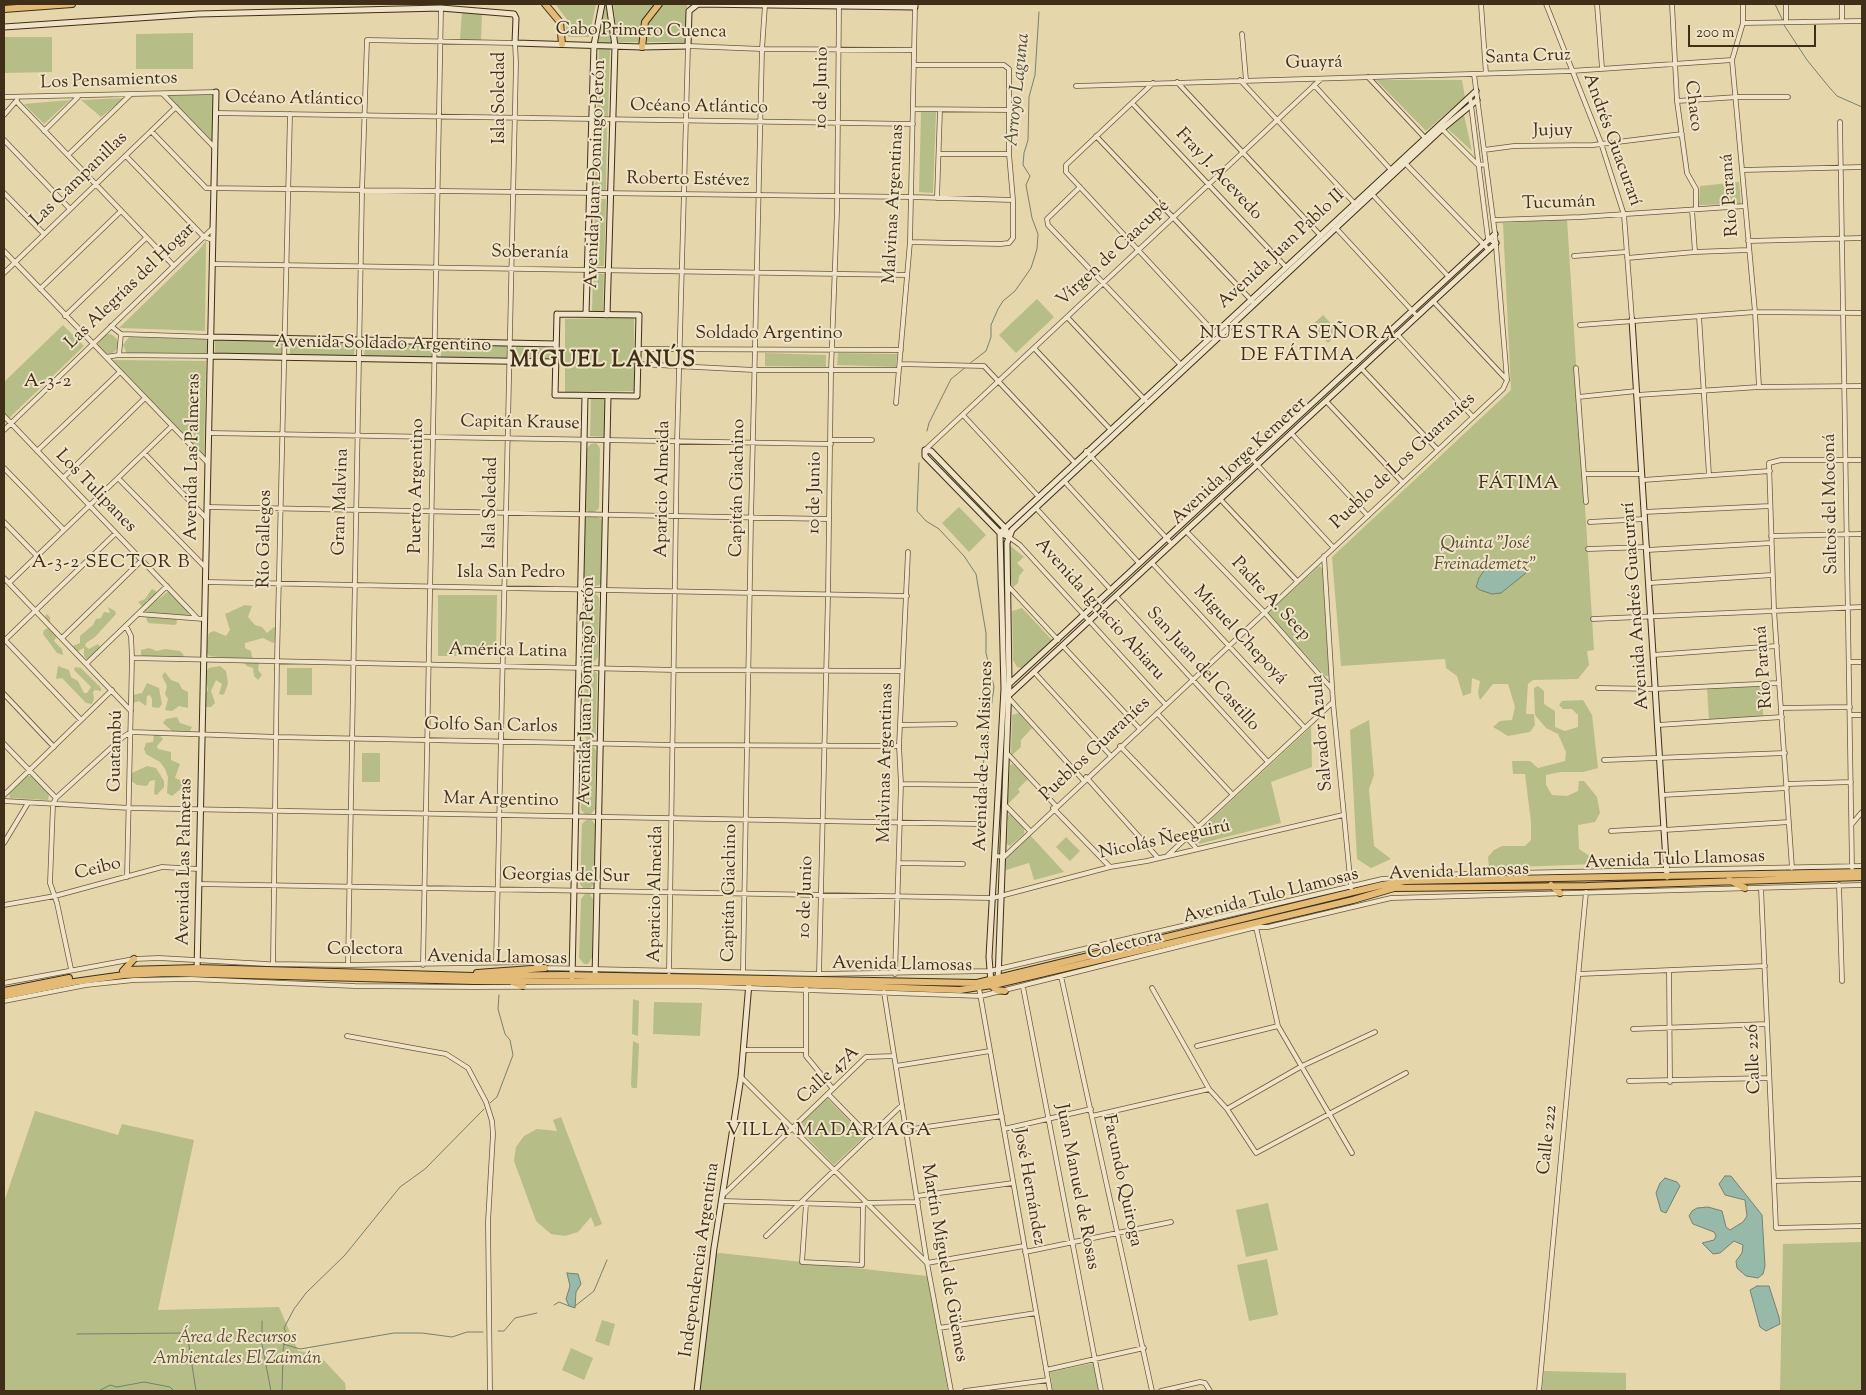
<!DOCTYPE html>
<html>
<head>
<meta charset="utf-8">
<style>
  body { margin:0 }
  #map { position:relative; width:1866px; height:1395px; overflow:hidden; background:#e6d6ab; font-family:"Sorts Mill Goudy",serif }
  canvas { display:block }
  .frame { position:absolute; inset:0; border:5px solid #402f18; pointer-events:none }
  .scale { position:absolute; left:1688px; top:25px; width:128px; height:22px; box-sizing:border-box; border:2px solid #402f18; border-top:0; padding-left:6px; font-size:15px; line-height:18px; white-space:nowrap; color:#402f18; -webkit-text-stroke:4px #efe4c8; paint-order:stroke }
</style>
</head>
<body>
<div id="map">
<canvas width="1866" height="1395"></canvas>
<div class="frame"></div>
<div class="scale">200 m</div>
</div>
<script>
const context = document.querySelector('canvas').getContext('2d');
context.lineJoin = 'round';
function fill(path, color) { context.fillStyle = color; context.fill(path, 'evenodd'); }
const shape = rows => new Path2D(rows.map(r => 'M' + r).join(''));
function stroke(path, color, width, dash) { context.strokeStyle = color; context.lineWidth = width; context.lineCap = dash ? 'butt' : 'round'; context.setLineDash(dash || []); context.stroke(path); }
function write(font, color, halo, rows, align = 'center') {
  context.font = font + ' "Sorts Mill Goudy",serif'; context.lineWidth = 4; context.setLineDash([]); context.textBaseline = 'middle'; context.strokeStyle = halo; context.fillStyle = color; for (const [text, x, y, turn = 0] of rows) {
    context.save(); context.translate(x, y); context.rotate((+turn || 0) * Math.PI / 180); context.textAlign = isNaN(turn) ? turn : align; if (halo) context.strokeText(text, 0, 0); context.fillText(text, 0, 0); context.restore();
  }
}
fill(shape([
  [555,4,596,4,589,37,569,37,566,33,566,18],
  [604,4,607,4,611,43,598,42],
  [613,4,687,4,687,42,618,42],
  [462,12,482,13,481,41,460,40],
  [193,33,193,69,136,69,136,34],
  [4,37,52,37,52,72,4,73],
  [599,48,610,49,608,116,597,115],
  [1376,80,1462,80,1465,97,1426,131],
  [214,94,212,141,168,96],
  [124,98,101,117,81,100],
  [70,100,44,124,24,104],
  [921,112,936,112,933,193,919,192],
  [1464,115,1472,151,1448,129],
  [597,124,607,124,606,191,595,191],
  [1739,182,1741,204,1699,205,1700,186],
  [595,199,606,199,604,266,594,266],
  [1567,219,1594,650,1587,651,1589,665,1578,679,1533,680,1528,684,1526,714,1534,714,1535,725,1530,732,1508,736,1493,727,1500,721,1512,720,1515,707,1508,684,1493,684,1480,700,1478,693,1480,681,1472,678,1471,693,1463,696,1457,676,1446,668,1445,659,1341,666,1332,557,1511,390,1503,223],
  [206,241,205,331,119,328,199,250],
  [593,273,604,274,603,312,592,311],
  [1037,299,1054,317,1016,353,999,335],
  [1323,315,1339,332,1328,343,1311,326],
  [634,318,634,391,565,392,565,319],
  [63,325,84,346,8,419,4,415,4,382],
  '98 344a10 10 0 1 1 20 0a10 10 0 1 1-20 0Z',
  [129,337,206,339,209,347,206,354,127,354,123,345],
  [215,340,282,341,282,356,215,355],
  [290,341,355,343,354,356,290,355],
  [365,343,432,344,432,357,364,356],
  [441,346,508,346,507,358,441,357],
  [516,347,552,349,551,359,515,358],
  [765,353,826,355,826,367,765,366],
  [838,353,897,354,896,367,837,365],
  [113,360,206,361,204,456],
  [591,398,605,398,604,437,590,436],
  [596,443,600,448,599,508,594,513,590,514,584,507,587,448,591,444],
  [959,507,986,535,969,552,942,523],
  [586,516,597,516,602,520,602,584,595,586,585,585,583,581,584,518],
  [1007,543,1024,557,1017,563,1024,570,1019,576,1018,583,1012,588],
  [1319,566,1322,568,1329,676,1325,676,1268,613],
  [152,589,156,591,157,600,169,591,189,612,188,617,160,615,163,619,171,617,176,618,177,623,175,625,148,623,143,610,155,601,151,603,147,600,144,608,138,602,145,599],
  [595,592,599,598,598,657,593,663,589,663,584,657,586,598,590,593],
  [438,595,497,595,496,656,438,656],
  [245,605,252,606,248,617,255,625,262,627,267,633,274,627,277,629,277,639,273,643,263,638,245,643,245,648,251,651,252,657,259,664,258,670,262,675,258,680,254,676,253,668,247,666,240,659,209,656,205,651,209,633,214,631,226,636,230,630,225,614],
  [108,607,115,611,116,614,95,637,86,643,85,646,89,649,98,644,101,648,88,661,84,656,84,648,76,652,73,646,80,643,80,636,93,625,96,619,101,618,104,612,110,613],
  [1022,608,1053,641,1025,669,1017,667,1013,660,1012,611],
  [47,614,50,617,50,624,57,629,58,634,54,641,62,649,63,655,57,653,43,634,44,630,48,628,45,616],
  [149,648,157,651,165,649,180,651,184,655,180,659,157,656,146,657,141,655,141,650],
  [58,666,69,670,71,677,78,681,84,693,87,693,91,687,74,670,75,667,81,668,101,688,101,691,95,690,93,692,94,699,92,704,86,703,62,678,56,679],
  [220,666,226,671,228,683,225,692,223,695,219,694,222,684,216,680,211,691,215,703,211,707,204,707,203,698,208,690,205,673,209,668],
  [287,668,312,668,312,695,287,695],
  [593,669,597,674,596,734,592,739,587,740,583,734,585,674,589,670],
  [165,672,171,680,179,683,182,689,188,692,188,708,179,706,172,711,165,710,168,699,165,694,167,686,162,676],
  [147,683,159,688,162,704,159,708,152,707,152,699,150,695,147,696,146,706,139,701,133,703,132,695,142,693],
  [1538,686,1544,691,1544,704,1555,711,1555,727,1565,731,1578,727,1578,715,1572,709,1563,709,1559,705,1562,701,1583,700,1592,715,1598,768,1583,772,1561,772,1546,775,1546,785,1552,795,1567,796,1578,791,1579,781,1584,781,1597,797,1600,813,1595,822,1578,825,1579,849,1591,857,1595,864,1489,868,1488,857,1494,850,1502,846,1525,846,1531,840,1531,822,1525,774,1513,774,1512,761,1530,761,1538,768,1565,761,1566,752,1558,734,1546,728,1535,715,1534,688],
  [1763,686,1763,716,1709,721,1707,687],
  [1019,713,1032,728,1021,740,1021,747,1011,756,1012,715],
  [177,717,180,723,192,727,188,734,178,736,163,723,166,719],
  [1369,720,1374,775,1369,789,1374,846,1391,859,1371,868,1357,859,1350,730],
  [1311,727,1312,767,1271,782,1281,823,1199,844,1192,837],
  [154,735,159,735,163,739,157,746,158,749,171,752,171,760,180,764,175,778,183,781,183,787,172,796,167,793,168,777,165,769,160,762,146,754,144,749,146,743,153,742],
  [592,745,596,750,595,809,590,815,586,815,581,810,583,750,587,746],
  [362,753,380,753,380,782,362,782],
  [1013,764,1028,779,1018,789,1020,792,1008,804,1010,765],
  [147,766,156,768,164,781,164,787,157,795,154,794,155,780,150,781,147,786,137,785,130,780,132,773],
  [27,776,32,776,49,793,48,800,10,798,9,794],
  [1012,814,1024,829,1024,834,1010,846,1007,844,1008,815],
  [591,819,595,824,594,884,589,889,585,890,580,884,582,824,586,820],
  [1030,835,1064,872,1034,880,1029,863,1006,870,1006,857],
  [1066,837,1080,851,1070,861,1056,847],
  [589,893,593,899,592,958,588,964,584,964,579,958,581,899,585,894],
  [633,999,639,1001,638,1036,632,1034],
  [654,1002,702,1003,700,1036,653,1034],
  [633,1041,639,1044,637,1088,632,1088,631,1085],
  [827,1098,865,1136,834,1165,797,1127],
  [35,1111,118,1135,122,1124,194,1140,158,1310,279,1307,298,1351,317,1353,345,1383,346,1391,4,1391,4,1202],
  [561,1117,602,1224,595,1227,591,1217,578,1232,565,1236,551,1234,536,1221,514,1161,516,1147,524,1136,537,1129,557,1131,553,1120],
  [1268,1203,1278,1250,1246,1257,1236,1210],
  [1862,1242,1862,1391,1780,1391,1783,1244],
  [720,1253,927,1276,948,1391,700,1391,716,1254],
  [1267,1259,1278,1315,1249,1321,1237,1265],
  [602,1320,615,1324,609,1346,595,1341],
  [571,1348,593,1358,584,1380,562,1370],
  [1094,1363,1100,1391,1053,1391,1050,1372],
  [1544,1371,1626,1373,1626,1391,1542,1391]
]), '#b7bd87');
const water = shape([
  [1493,562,1525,567,1526,573,1501,593,1492,594,1480,590,1476,587,1479,578,1488,565,1493,562],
  [1725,1176,1731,1176,1762,1215,1765,1266,1763,1274,1758,1278,1746,1276,1737,1268,1736,1261,1742,1253,1743,1245,1734,1241,1720,1253,1713,1254,1702,1243,1714,1240,1716,1236,1714,1232,1693,1224,1689,1216,1692,1211,1697,1208,1708,1207,1722,1211,1726,1227,1730,1230,1743,1222,1747,1216,1745,1200,1725,1195,1719,1184,1725,1176],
  [1665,1178,1677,1182,1680,1186,1666,1213,1661,1211,1656,1193,1660,1183,1665,1178],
  [567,1273,578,1274,581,1284,576,1292,575,1308,569,1306,566,1299,570,1286,567,1273],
  [1757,1286,1769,1286,1779,1317,1780,1324,1766,1331,1760,1327,1750,1290,1757,1286]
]);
fill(water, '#96b9a9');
stroke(water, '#74826f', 1);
stroke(shape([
  [1775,4,1783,21],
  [1784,25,1807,60,1829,87,1837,96,1862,107],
  [969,364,986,351,991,337,991,325,998,309,1003,301,1015,291,1031,268,1037,249,1038,234,1032,218,1026,185,1030,176,1023,165,1024,153,1028,140,1029,97,1035,75,1039,12],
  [927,431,929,423,951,379,966,367],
  [919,463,917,511,926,521,939,529,964,556,976,574,986,633,986,653,994,687,982,773,986,780],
  [490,1103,497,1097,513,1055,510,1040,505,1034,498,1009,499,995],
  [554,1305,559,1302,569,1306],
  [575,1306,594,1291,607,1260],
  [262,1321,262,1344,271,1391],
  [498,1331,504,1331,515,1318,537,1313],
  [77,1334,187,1333],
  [188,1339,196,1391],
  [283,1344,300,1349,394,1333,422,1333,452,1337,467,1332,483,1332],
  [283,1351,286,1333,284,1328,294,1309,306,1293,345,1255,400,1187,425,1169,484,1109],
  [99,1391,110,1385,117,1387,144,1382,170,1387,174,1391],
  [282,1391,283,1356]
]), '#74826f', 1);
const street = shape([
  [1481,4,1486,74],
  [1546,4,1601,143,1624,215,1632,320],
  [1597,4,1602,68],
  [1672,4,1677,101,1687,173,1696,189,1696,209],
  [1743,4,1743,23,1732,60,1755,312,1759,387],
  [1842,4,1842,21],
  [1786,22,1786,4],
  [1743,23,1862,21],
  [1242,34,1246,80],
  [1368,77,1426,139],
  [1240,80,1356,205],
  [1177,82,1321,236],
  [1153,83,1066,165,1066,172,1214,332],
  [1314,85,1392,171],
  [1076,86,1571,71,1732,60],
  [163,94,215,148],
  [4,97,216,92],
  [1470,97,1488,239,1496,243],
  [1677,101,1737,97,1788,97],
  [17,102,174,266],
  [1132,103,1285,266],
  [914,109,1009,110],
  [215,113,913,124],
  [4,115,17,100],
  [1840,122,1852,868],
  [1442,129,1477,164,1486,165],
  [44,131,78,97],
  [151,131,206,188,912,197,1013,200],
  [1096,136,1253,302],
  [4,140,70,209],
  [1484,150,1514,146,1593,145,1682,134],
  [939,154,1009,154],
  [68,155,130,95],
  [126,156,204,237,213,240],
  [1404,162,1489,250],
  [1743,170,1862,167],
  [1080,187,1047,219,1048,225,1180,364],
  [4,193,44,234],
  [1371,193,1448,276],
  [937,198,940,110],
  [1692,210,1695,252],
  [1494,220,1581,217,1745,206],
  [1335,227,1417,316],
  [1748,241,1862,238],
  [910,242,1000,244,1009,243,1013,238,1013,200,1009,154,1009,69,1004,65,914,65],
  [4,251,208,463],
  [1574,256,1626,252],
  [1627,258,1695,252,1748,250],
  [212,264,907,275],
  [4,273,176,107],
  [40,289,121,211],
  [1433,301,1507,380],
  [65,316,146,238],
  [1699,316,1709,475],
  [1067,317,1146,401],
  [1580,325,1755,312,1862,313],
  [111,326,121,334,211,337],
  [1397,334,1473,417],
  [1034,348,1110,429],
  [638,349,901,350],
  [119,355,121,334],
  [106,357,119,355,210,356],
  [638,364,754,370,898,370],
  [900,364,984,366,1074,462],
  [1361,368,1438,450],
  [1576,368,1586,502],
  [1637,395,1759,387,1862,386],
  [1578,397,1637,391],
  [1326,401,1403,483],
  [896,403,910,242,915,7],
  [963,415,1038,496],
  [4,416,197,618],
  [4,430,213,228],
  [209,433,831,444],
  [1291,433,1368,516],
  [831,440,872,440],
  [925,450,1321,79],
  [37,451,120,372],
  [1086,451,1172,544],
  [144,453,206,518],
  [1252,459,1333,547],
  [4,468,64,530],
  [1584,474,1642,474],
  [63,478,145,398],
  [118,478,206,568],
  [1643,480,1770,471],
  [1064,481,1139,563],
  [1220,499,1297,581],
  [207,507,829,519],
  [1036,508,1111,590],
  [1644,512,1770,506],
  [4,522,37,556],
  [1590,522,1645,519],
  [1186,531,1264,612,1332,689],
  [1771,536,1862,534],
  [1009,537,1020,545,1166,705],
  [1588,549,1647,547],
  [1647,550,1771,543],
  [1324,556,1333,702,1351,888],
  [1152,563,1305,728],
  [4,578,131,711],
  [205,582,907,596],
  [9,583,172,426],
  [1649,583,1772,575],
  [1009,587,1058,640],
  [1116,596,1268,762],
  [139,614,204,619],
  [1593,619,1862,607],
  [126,626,131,636,132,658,127,877],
  [62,638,142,560],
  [5,640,81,720],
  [4,641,116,533],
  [1063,646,1139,728],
  [1653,655,1777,646],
  [132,658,675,670,902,671],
  [1849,662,1862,662],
  [86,664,167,586],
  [1034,672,1110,755],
  [1598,688,1655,689,1779,683],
  [4,694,54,747],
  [1007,696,1083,780],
  [1782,708,1850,707],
  [1157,713,1233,795],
  [1850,715,1862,715],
  [900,725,955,724],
  [1658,725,1782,717],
  [4,744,56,798],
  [1120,746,1198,827],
  [1006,752,1056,806],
  [1604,760,1785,753],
  [1086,777,1158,858],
  [901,784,981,785],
  [1787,784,1851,782],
  [4,795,112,690],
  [1662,795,1787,788],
  [4,801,130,808,980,824],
  [1005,805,1030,831],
  [1053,808,1110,867],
  [1852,824,1862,812],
  [1664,830,1789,822],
  [1611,831,1664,828],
  [1186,837,1197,849],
  [4,843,28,803],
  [1168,855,1333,702],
  [996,856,1004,857,1503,389,1507,380,1495,234,1474,74],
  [899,863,963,864],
  [1792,868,1774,610,1769,463,1781,460,1862,460],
  [199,884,993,898,1110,867,1147,861,1343,815],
  [1839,885,1842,981],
  [1761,888,1776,1228,1862,1226],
  [4,905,55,896,162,867,199,869],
  [1256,927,1278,1026,1352,1153],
  [273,964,277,660,290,114],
  [348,965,362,190,367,40,515,43,516,63,496,963],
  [423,965,441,8],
  [71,969,57,903,50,883,53,804,56,798,123,737,131,732,277,737,673,745,899,746],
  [1669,971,1670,1082],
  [669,972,677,443,688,46,762,49,914,50],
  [743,972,751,519,762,49,765,5],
  [819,974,828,595,831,371,837,211,839,6],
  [895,974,901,784,899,746,908,552],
  [1579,974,1765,966],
  [1061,976,1152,1391],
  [4,983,134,959,159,958,267,964,348,965,531,962,545,968,819,974,990,971,1382,879,1461,874,1862,866],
  [691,986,981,996,1256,927,1268,927,1391,898,1862,885],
  [806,986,806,1056,833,1089],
  [1023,987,1101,1391],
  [979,988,1050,1391],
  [1152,988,1209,1089,1227,1109,1256,1153,1406,1073],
  [884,992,927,1263,951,1391],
  [4,1001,86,985,134,980,191,979,355,986,473,987,692,986],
  [1633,1029,1767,1024],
  [347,1036,446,1054,468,1068,486,1102,492,1121,493,1134,488,1222,490,1391],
  [1197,1046,1278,1026],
  [744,1050,804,1050],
  [896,1066,990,1051],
  [741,1077,927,1263],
  [1629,1081,1769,1078],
  [828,1094,870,1137],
  [1227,1109,1302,1066,1375,1032],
  [1092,1116,1209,1089],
  [1004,1129,1091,1109],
  [906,1130,1002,1116],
  [1775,1181,1862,1179],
  [723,1195,866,1057,894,1056],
  [917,1196,1013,1183],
  [722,1201,863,1205,865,1203,918,1202],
  [806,1204,802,1262,862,1265,863,1205],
  [766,1236,902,1105],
  [1025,1252,1171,1222],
  [927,1263,1024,1246],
  [939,1328,1036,1313],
  [1046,1370,1144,1348],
  [965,1391,1048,1380],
  [1161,1391,1200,1382,1205,1383,1210,1391],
  [1539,1391,1586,892]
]);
const secondary = shape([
  [4,27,198,14,441,8,514,14,516,18,515,43,642,47,688,46,689,11,698,4,915,7,915,4],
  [557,314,639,315,637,396,555,395,557,314],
  [586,314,594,45,602,4],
  [607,315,615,46,609,4],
  [1632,320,1667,877],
  [211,337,556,344],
  [210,356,556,362],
  [925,450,931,451,1005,528,1009,537,1000,533,925,456,925,450],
  [1008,685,1495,234],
  [1007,697,1496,243],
  [197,971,216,92],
  [572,977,585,396],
  [595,978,608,396],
  [998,980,1009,684,1007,543,1012,530,1442,129,1477,100],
  [991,983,989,957,1004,689,1000,533,1476,91],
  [697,1391,714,1248,741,1077,749,983]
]);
const highway = shape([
  [545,4,560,22,562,44],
  [4,9,72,4],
  [642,47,645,22,659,4],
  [1729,880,1745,888],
  [1551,885,1560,893],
  [126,970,197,968,474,976,563,975,977,983,1382,885,1405,881,1862,872],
  [123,971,134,959],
  [477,973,545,968],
  [512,982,523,986],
  [991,985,996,990,1005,991],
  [4,991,69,978],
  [4,996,74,982,124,975,168,973,474,981,733,982,960,990,998,984,1353,900,1394,888,1587,886,1862,877]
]);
stroke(street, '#6a593d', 5.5);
stroke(secondary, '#402f18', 7);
stroke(highway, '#402f18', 8);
stroke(street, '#efe4c8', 4);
stroke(secondary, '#efe4c8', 5);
stroke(highway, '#e3bb76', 6);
write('18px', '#402f18', '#efe4c8', [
  ["Cabo Primero Cuenca",641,32,1],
  ["Santa Cruz",1528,58,-2],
  ["Guayrá",1314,64,-1],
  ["Los Pensamientos",109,82,-2],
  ["10 de Junio",823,88,-89],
  ["Isla Soledad",501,98,-90],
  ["Océano Atlántico",294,100,1],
  ["Chaco",1692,106,83],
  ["Océano Atlántico",699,108,1],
  ["Jujuy",1553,132,-1],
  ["Andrés Guacurarí",1611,140,70],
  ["Avenida Juan Domingo Perón",597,174,-88],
  ["Fray J. Acevedo",1218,175,47],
  ["Las Campanillas",80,180,-44],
  ["Roberto Estévez",688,181,1],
  ["Río Paraná",1731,195,-94],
  ["Malvinas Argentinas",895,204,-87],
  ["Tucumán",1559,204,-2],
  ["Avenida Juan Pablo II",1282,250,-43],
  ["Soberanía",530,254,1],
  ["Vírgen de Caacupé",1114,254,-43],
  ["Las Alegrías del Hogar",131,287,-44],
  ["Soldado Argentino",769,335],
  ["Avenida Soldado Argentino",383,345,1],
  ["Capitán Krause",520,424,1],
  ["Avenida Las Palmeras",194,457,-89],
  ["Avenida Jorge Kemerer",1240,462,-43],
  ["Pueblo de Los Guaraníes",1404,462,-43],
  ["Puerto Argentino",418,486,-89],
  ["Capitán Giachino",739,488,-89],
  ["Aparicio Almeida",664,489,-89],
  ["Los Tulipanes",95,492,46],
  ["10 de Junio",816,493,-89],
  ["Gran Malvina",342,502,-88],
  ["Isla Soledad",492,503,-89],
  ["Saltos del Moconá",1832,504,-91],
  ["Río Gallegos",266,539,-89],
  ["Isla San Pedro",511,574],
  ["Padre A. Seep",1270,600,47],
  ["Avenida Andrés Guacurarí",1637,606,-94],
  ["Avenida Ignacio Abiaru",1099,610,48],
  ["Miguel Chepoyá",1239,636,47],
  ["América Latina",508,652,1],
  ["Río Paraná",1765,667,-94],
  ["San Juan del Castillo",1202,670,48],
  ["Avenida Juan Domingo Perón",588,691,-89],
  ["Golfo San Carlos",491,727,1],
  ["Salvador Azula",1323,733,-95],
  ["Pueblos Guaraníes",1096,750,-43],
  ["Guatambú",117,751,-89],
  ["Avenida de Las Misiones",985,756,-88],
  ["Malvinas Argentinas",887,763,-89],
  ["Mar Argentino",501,801,1],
  ["Nicolás Ñeeguirú",1165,841,-12],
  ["Avenida Tulo Llamosas",1675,861,-2],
  ["Avenida Las Palmeras",186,862,-89],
  ["Ceibo",98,870,-14],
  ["Avenida Llamosas",1459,873,-2],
  ["Georgias del Sur",566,877,1],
  ["Capitán Giachino",731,893,-89],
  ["Aparicio Almeida",657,894,-89],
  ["10 de Junio",807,897,-88],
  ["Avenida Tulo Llamosas",1271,897,-14],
  ["Colectora",1125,946,-14],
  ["Colectora",365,951],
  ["Avenida Llamosas",497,959,1],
  ["Avenida Llamosas",902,966,1],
  ["Calle 226",1755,1059,-92],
  ["Calle 47A",829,1076,-42],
  ["Calle 222",1549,1140,-84],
  ["Facundo Quiroga",1121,1181,78],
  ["José Hernández",1028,1187,80],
  ["Juan Manuel de Rosas",1076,1187,79],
  ["Independencia Argentina",701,1260,-82],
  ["Martín Miguel de Güemes",943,1263,80]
]);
write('italic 18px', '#584b2e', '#efe4c8', [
  ["Quinta \"José",1485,545],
  ["Freinademetz\"",1485,566],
  ["Área de Recursos",237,1339],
  ["Ambientales El Zaimán",237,1360]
]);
write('italic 19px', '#514b35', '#efe4c8', [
  ["Arroyo Laguna",1019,90,-84]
]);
context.letterSpacing = '1px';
write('19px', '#402f18', '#efe4c8', [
  ["NUESTRA SEÑORA",1298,335],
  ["DE FÁTIMA",1298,357],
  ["A-3-2",48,383],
  ["FÁTIMA",1519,485],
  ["A-3-2 SECTOR B",111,564],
  ["VILLA MADARIAGA",829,1132]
]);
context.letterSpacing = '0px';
context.letterSpacing = '1px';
write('bold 22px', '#402f18', '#efe4c8', [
  ["MIGUEL LANÚS",603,362]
]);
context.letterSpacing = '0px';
</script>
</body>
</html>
